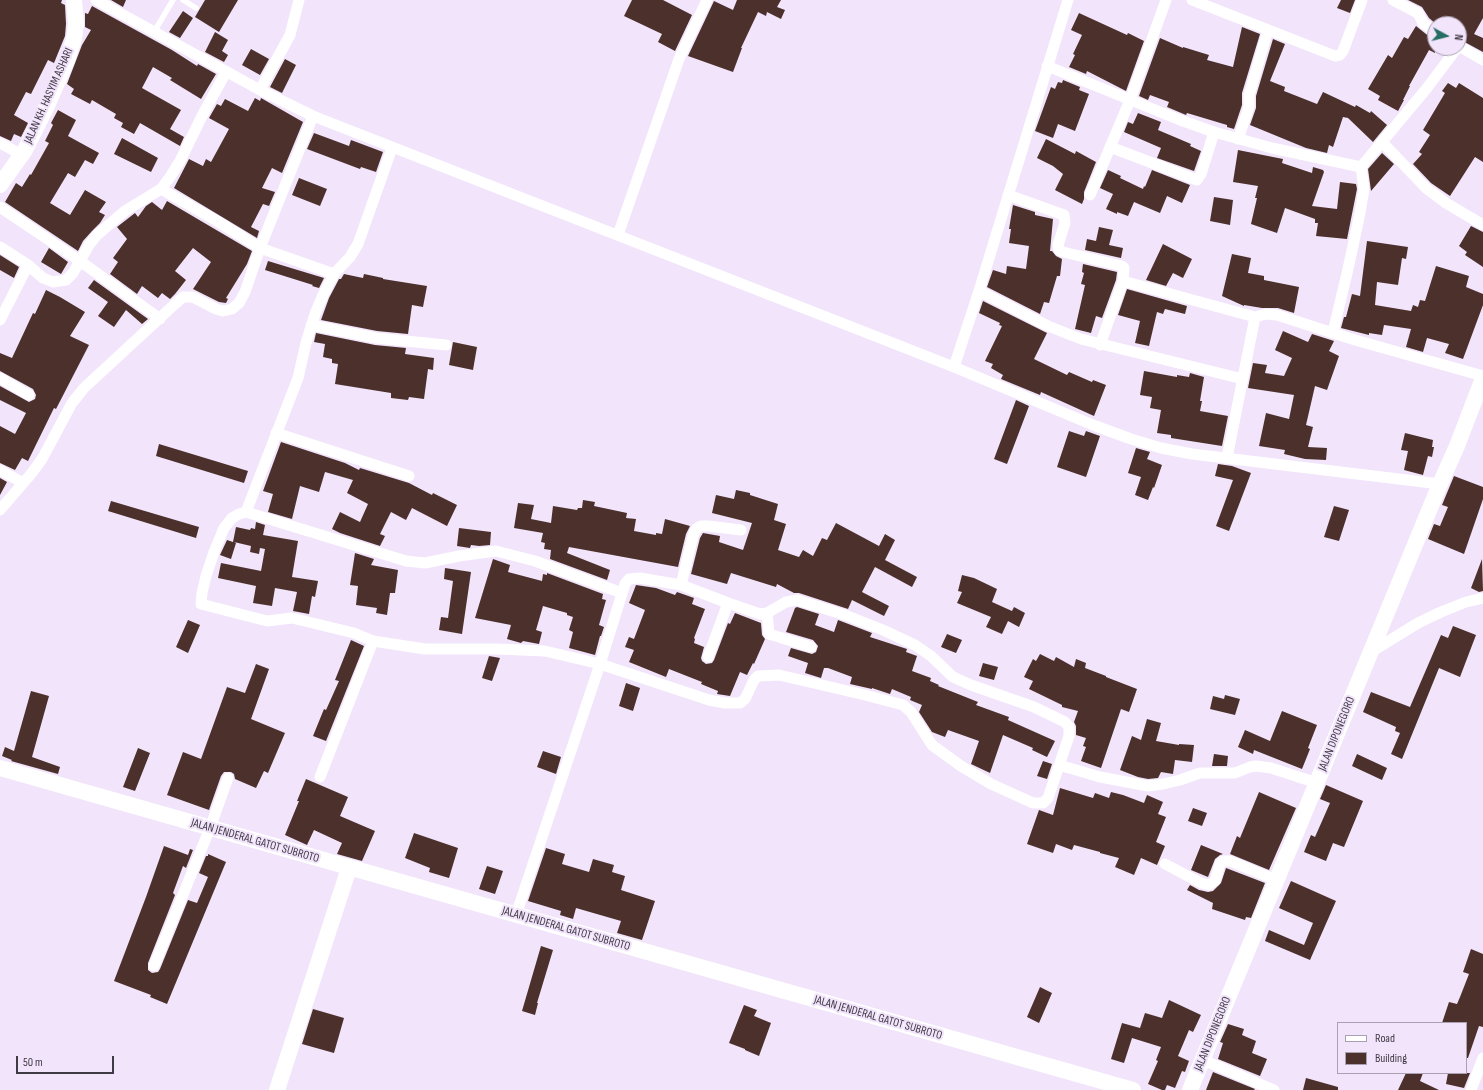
<!DOCTYPE html>
<html>
<head>
<meta charset="utf-8">
<style>
  body { margin:0 }
  #map { position:relative; width:1483px; height:1090px; overflow:hidden; background:#f1e4fb; font-family:"Sofia Sans Condensed",sans-serif }
  canvas { display:block }
  .legend { position:absolute; left:1337px; top:1022px; width:130px; height:52px; box-sizing:border-box; background:#f1e4fb; border:1px solid #aaa0b2; margin:0; padding:5px 7px; list-style:none; font-size:12px; color:#403a45 }
  .legend li { display:flex; align-items:center; gap:8px; height:20px }
  .legend b { width:20px; border:1px solid #aaa0b2 }
  .north { position:absolute; left:1427px; top:16px; width:40px; height:40px; box-sizing:border-box; background:#f1e4fb; border:1px solid #aaa0b2; border-radius:50%; rotate:97deg; font-size:11px; font-weight:700; line-height:16px; text-align:center; color:#403a45 }
  .north::after { content:''; display:block; margin:auto; width:14px; height:18px; background:#266d63; clip-path:polygon(50% 0,100% 100%,50% 72%,0 100%) }
  .scale { position:absolute; left:16px; top:1056px; width:98px; height:18px; box-sizing:border-box; border:2px solid #403a45; border-top:0; padding-left:5px; font-size:12px; line-height:14px; white-space:nowrap; color:#403a45; -webkit-text-stroke:3px #f1e4fb; paint-order:stroke }
</style>
</head>
<body>
<div id="map">
<canvas width="1483" height="1090"></canvas>
<ul class="legend">
<li><b style="height:5px;background:#fff"></b>Road</li>
<li><b style="height:11px;background:#4c302c"></b>Building</li>
</ul>
<div class="north">N</div>
<div class="scale">50 m</div>
</div>
<script>
const context = document.querySelector('canvas').getContext('2d');
context.lineJoin = 'round';
function fill(path, color) { context.fillStyle = color; context.fill(path, 'evenodd'); }
const shape = rows => new Path2D(rows.map(r => 'M' + r).join(''));
function stroke(path, color, width, dash) { context.strokeStyle = color; context.lineWidth = width; context.lineCap = dash ? 'butt' : 'round'; context.setLineDash(dash || []); context.stroke(path); }
function write(font, color, halo, rows, align = 'center') {
  context.font = font + ' "Sofia Sans Condensed",sans-serif'; context.lineWidth = 4; context.setLineDash([]); context.textBaseline = 'middle'; context.strokeStyle = halo; context.fillStyle = color; for (const [text, x, y, turn = 0] of rows) {
    context.save(); context.translate(x, y); context.rotate((+turn || 0) * Math.PI / 180); context.textAlign = isNaN(turn) ? turn : align; if (halo) context.strokeText(text, 0, 0); context.fillText(text, 0, 0); context.restore();
  }
}
fill(shape([
  [0,0,62,0,61,3,65,5,66,24,65,36,54,63,48,60,31,94,26,92,14,115,28,123,21,137,14,134,11,141,0,136],
  [111,0,126,0,123,7],
  [205,0,238,0,219,32,195,17],
  [632,0,663,0,692,15,675,51,658,42,662,34,624,16],
  [737,0,781,0,777,7,785,10,781,19,767,12,766,16,758,12,741,48,742,48,733,72,688,56,714,1,733,10],
  [1341,0,1355,0,1350,13,1337,8],
  [1408,0,1483,0,1483,18,1474,34,1483,38,1483,52,1459,39,1459,21,1457,24,1436,24,1429,18,1422,7],
  [92,6,172,50,197,66,198,64,216,74,201,99,170,80,172,78,153,67,142,88,181,110,170,129,184,137,180,146,140,123,134,134,121,127,123,123,114,118,116,114,92,100,90,104,71,94,74,89,67,84,82,45,91,30,85,27,85,13,88,14],
  [183,11,193,18,180,38,169,32],
  [1079,13,1127,35,1128,33,1144,41,1126,91,1087,71,1086,74,1069,67,1075,55,1073,54,1082,35,1071,30],
  [1416,26,1431,38,1435,39,1435,53,1429,50,1409,86,1410,86,1403,100,1404,100,1398,111,1378,100,1380,96,1368,89,1388,55,1392,58,1404,37,1408,39],
  [1242,27,1260,34,1242,93,1242,105,1234,129,1227,127,1227,125,1187,113,1186,115,1167,107,1169,102,1150,95,1148,100,1139,96,1160,38,1183,48,1183,47,1209,55,1207,60,1233,67],
  [215,32,228,40,222,51,228,55,224,62,205,52],
  [1273,39,1285,44,1270,81,1285,87,1284,91,1317,104,1323,92,1355,107,1356,105,1370,113,1371,111,1387,125,1373,142,1348,118,1343,117,1333,147,1329,145,1327,153,1306,148,1250,125,1256,108,1256,96],
  [251,49,269,59,260,75,242,65],
  [285,59,296,65,282,93,270,87],
  [1063,80,1080,87,1079,90,1089,94,1075,131,1058,124,1053,138,1035,131,1051,87,1055,89,1058,82,1062,83],
  [1448,83,1456,88,1459,83,1483,98,1483,162,1475,157,1450,196,1431,183,1413,164,1422,154,1419,152,1430,135,1423,130,1445,93,1442,91],
  [255,98,260,101,261,98,303,122,282,173,272,168,262,188,275,192,269,206,263,204,251,227,259,231,257,238,174,188,189,159,203,166,206,159,211,162,229,129,209,118,217,104,221,106,225,99,248,111],
  [58,110,76,120,68,136,99,153,93,164,85,160,75,177,68,173,50,203,70,215,85,190,106,202,99,212,105,215,100,223,92,231,83,241,78,251,5,202,16,183,22,187,30,174,31,175,49,143,45,141,53,125,51,123],
  [1138,113,1161,122,1158,130,1191,144,1190,146,1201,151,1194,171,1157,158,1161,148,1124,132,1128,122,1133,124],
  [314,133,349,146,351,140,383,152,376,172,361,167,360,169,307,149],
  [122,138,158,158,151,172,114,154],
  [1046,139,1075,154,1076,151,1096,162,1084,192,1084,199,1082,204,1055,190,1063,174,1053,166,1037,158],
  [1238,150,1283,159,1282,163,1312,173,1313,167,1323,170,1324,172,1312,206,1337,209,1340,182,1356,184,1357,189,1347,239,1316,236,1318,223,1315,223,1315,219,1285,208,1277,233,1251,224,1257,198,1255,198,1258,186,1233,182],
  [1382,153,1394,164,1371,191,1368,169],
  [1108,170,1121,176,1120,178,1143,189,1144,186,1145,187,1152,170,1190,185,1182,203,1167,196,1160,213,1134,202,1128,216,1117,212,1117,214,1106,209,1113,194,1100,188],
  [299,178,327,189,320,206,292,195],
  [1214,197,1233,200,1230,225,1210,221],
  [167,201,252,251,247,264,226,298,228,299,226,303,219,302,193,289,211,262,193,248,175,271,186,280,175,294,170,299,162,293,158,298,142,286,137,294,110,274,118,262,113,258,127,239,117,227,135,213,138,217,146,206,152,202,162,210],
  [1013,205,1035,212,1035,215,1053,219,1050,251,1052,251,1056,256,1062,259,1060,276,1057,276,1049,303,1044,302,1040,314,987,287,993,270,1006,274,1007,266,1026,269,1029,246,1009,243,1011,229,1009,229],
  [1471,226,1483,232,1483,267,1465,255,1467,252,1459,246],
  [1099,227,1113,230,1109,245,1123,248,1121,258,1085,250,1087,239,1096,241],
  [1367,241,1408,247,1406,259,1402,258,1398,285,1377,282,1375,305,1411,311,1413,305,1418,307,1420,300,1425,301,1436,266,1469,276,1466,287,1483,294,1483,305,1463,359,1445,353,1449,344,1427,338,1423,352,1406,347,1411,329,1384,325,1382,335,1369,333,1369,335,1341,328,1344,317,1346,317,1352,294,1360,296],
  [1163,244,1192,259,1183,278,1173,273,1166,286,1146,280],
  [49,248,68,262,61,274,41,262],
  [1232,254,1251,258,1248,273,1264,276,1264,280,1299,287,1294,313,1278,308,1262,308,1244,305,1244,306,1222,296],
  [0,255,19,267,14,278,0,270],
  [268,261,291,268,324,278,319,288,312,286,313,285,265,270],
  [1083,264,1117,272,1116,280,1102,318,1096,316,1091,333,1075,329,1085,285,1081,284,1084,273,1082,272],
  [344,274,363,278,364,274,383,278,383,279,427,286,423,307,412,305,408,334,377,331,321,320,329,298,339,279,341,279],
  [94,280,148,319,142,324,126,310,114,327,98,316,108,302,88,288],
  [1127,289,1187,306,1185,314,1165,309,1163,314,1157,312,1149,346,1135,343,1140,321,1118,315],
  [46,290,60,297,85,312,70,336,89,345,56,409,54,408,28,461,22,458,15,470,0,463,0,426,15,434,26,413,0,400,0,386,29,402,35,399,36,395,33,389,0,371,0,353,12,358,33,313,35,314],
  [983,301,1047,333,1034,359,1067,375,1069,372,1092,382,1093,380,1106,385,1094,416,1041,392,1040,395,1001,379,1003,375,991,368,993,364,985,361,1002,326,999,325,1000,323,979,313],
  [1283,331,1308,342,1312,334,1334,341,1329,351,1339,356,1327,390,1315,386,1306,425,1313,427,1308,447,1327,448,1326,460,1305,459,1284,454,1285,450,1259,446,1266,413,1289,419,1294,395,1248,388,1253,363,1267,365,1265,373,1284,376,1292,358,1275,350],
  [316,333,375,345,406,348,405,354,434,358,433,370,428,369,424,399,409,397,408,400,391,398,391,393,335,384,338,364,332,363,332,359,323,357,325,344,314,342],
  [453,342,477,347,473,370,449,365],
  [1144,371,1177,377,1177,375,1189,377,1190,373,1204,377,1200,401,1202,401,1200,411,1228,416,1222,446,1171,438,1171,435,1157,433,1161,410,1150,408,1152,397,1140,395],
  [1016,400,1029,406,1007,464,994,459],
  [1069,431,1084,436,1086,431,1100,436,1086,477,1057,467],
  [1405,433,1433,440,1432,447,1434,447,1432,457,1428,456,1423,475,1404,470,1408,451,1401,450],
  [281,442,345,463,359,470,360,468,409,483,432,495,433,493,457,505,447,526,412,508,406,520,391,512,380,534,385,536,380,546,340,533,332,529,340,512,360,522,368,504,347,493,353,480,325,472,319,492,300,486,292,519,268,512,273,494,263,491],
  [159,444,248,471,244,483,156,456],
  [1136,448,1150,452,1147,459,1162,465,1154,488,1153,487,1148,500,1135,495,1141,477,1128,473],
  [1218,464,1232,466,1251,473,1229,531,1216,526,1233,480,1215,476],
  [1454,476,1483,487,1483,499,1464,554,1428,539,1434,524,1440,526,1448,507,1442,505],
  [0,478,7,482,0,495],
  [736,490,750,493,750,495,778,504,774,520,786,524,778,550,799,557,803,550,813,556,822,538,827,540,836,523,879,546,885,534,895,540,885,560,917,577,912,587,875,567,862,592,889,606,884,616,852,600,848,609,799,593,794,593,777,584,776,587,731,573,727,584,691,574,700,538,703,533,720,536,719,542,743,550,752,523,712,513,716,495,734,499],
  [583,500,595,502,594,506,627,513,626,518,636,519,634,531,656,535,656,533,662,534,665,519,690,526,686,534,678,567,569,547,567,553,610,570,607,580,550,559,551,550,544,549,545,543,541,542,543,533,514,528,518,503,534,505,531,519,551,523,553,506,577,510,578,508,582,508],
  [111,501,199,527,196,538,108,511],
  [1334,506,1349,510,1339,541,1324,537],
  [256,522,265,525,263,535,298,541,292,577,318,581,315,597,312,596,309,614,293,611,297,592,275,588,272,606,253,603,256,586,218,578,221,563,261,571,265,549,260,548,259,554,250,552,251,546,234,542,236,543,231,559,220,555,227,540,233,542,236,527,250,530,251,528,255,529],
  [459,528,491,532,490,545,479,546,471,545,470,548,457,546],
  [355,553,374,559,371,565,398,570,395,593,390,593,387,615,376,613,377,608,356,605,358,586,350,585],
  [493,559,510,565,508,572,542,581,543,574,547,575,547,573,603,594,602,599,606,600,599,625,604,627,601,636,600,636,595,655,569,648,573,632,569,630,573,617,567,615,567,613,543,606,536,630,542,632,539,644,523,641,521,643,507,639,511,625,475,618],
  [1482,559,1483,591,1479,592,1471,588],
  [445,568,471,572,462,634,439,630,441,617,448,618,453,581,444,579],
  [962,575,974,578,997,589,992,602,1012,611,1014,607,1025,613,1019,627,1008,621,1002,634,986,627,991,617,957,603,962,592,958,591],
  [636,585,656,588,675,595,677,592,694,598,692,604,705,609,694,638,695,639,694,643,704,647,701,658,702,661,706,664,712,663,714,660,728,623,730,624,735,613,761,623,762,635,765,639,754,664,753,663,747,675,740,672,730,696,717,694,718,691,701,684,702,682,669,669,666,677,629,662,634,650,625,647,629,637,634,639,645,610,629,603],
  [797,607,819,614,815,625,834,632,838,620,872,633,870,637,907,649,906,652,917,656,912,671,931,678,930,681,939,685,938,686,978,702,976,705,1009,717,1008,720,1055,741,1047,757,1032,750,1033,748,1003,735,990,773,971,764,979,741,948,730,945,737,932,732,919,712,922,705,910,700,911,697,892,689,890,694,872,688,872,689,850,684,852,677,828,668,824,668,821,678,805,673,808,663,788,656,791,648,812,654,816,652,818,646,813,640,786,632,795,608],
  [188,620,200,625,188,653,176,647],
  [1453,626,1476,635,1460,677,1439,668,1402,759,1391,754,1400,733,1395,731,1396,727,1363,712,1371,692,1410,707,1441,635,1448,638],
  [947,634,962,640,956,653,941,647],
  [351,640,364,646,326,741,313,736,324,709,326,710,339,681,335,680],
  [1040,654,1054,661,1056,657,1074,667,1076,659,1086,663,1085,668,1106,676,1106,677,1137,689,1129,712,1121,709,1101,768,1081,761,1086,747,1083,746,1086,738,1076,735,1076,726,1074,722,1078,711,1062,707,1062,705,1029,689,1033,681,1024,677,1033,659,1036,661],
  [489,656,500,658,492,681,482,678],
  [983,663,998,667,994,680,979,676],
  [256,664,269,669,251,719,285,733,268,773,264,771,256,788,235,779,234,774,231,772,224,772,221,776,209,810,167,795,183,752,201,759,227,687,245,693],
  [626,683,640,688,633,711,619,706],
  [31,691,49,696,32,757,60,767,58,774,11,761,12,760,2,756,5,747,14,751],
  [1225,695,1240,699,1235,715,1210,709,1213,696,1224,699],
  [1282,711,1317,725,1308,748,1310,749,1302,769,1254,750,1253,754,1238,747,1245,730,1270,741],
  [1147,719,1161,723,1156,741,1179,745,1179,744,1194,745,1192,762,1175,760,1173,774,1161,772,1158,778,1148,779,1138,777,1120,770,1132,736,1141,740],
  [138,748,150,753,135,791,123,787],
  [543,751,561,757,556,774,537,767],
  [1214,754,1228,756,1227,766,1212,766],
  [1357,754,1387,768,1382,780,1352,766],
  [1043,761,1052,764,1047,779,1037,776],
  [306,779,348,797,340,816,375,831,362,861,337,854,342,843,314,830,307,845,285,835,299,801,297,801],
  [1326,785,1363,801,1344,847,1333,843,1326,861,1304,852,1311,835,1315,837,1330,803,1320,799],
  [1060,788,1093,798,1095,793,1109,798,1111,792,1123,795,1144,803,1147,795,1163,802,1158,814,1166,817,1156,842,1165,846,1157,865,1141,858,1134,875,1115,867,1119,858,1100,853,1100,852,1074,845,1072,850,1056,844,1053,853,1027,844,1039,810,1053,815],
  [1259,792,1296,808,1269,870,1230,854,1237,836,1240,838],
  [1193,808,1207,813,1202,826,1188,821],
  [414,833,458,848,449,878,429,872,430,868,405,858],
  [1201,845,1223,854,1220,855,1215,859,1208,877,1191,870],
  [164,846,188,855,190,849,193,850,186,868,183,866,173,893,175,895,148,963,148,970,152,973,158,972,160,969,188,900,197,903,208,877,199,873,206,856,208,856,208,854,226,862,167,1004,150,997,151,995,114,981,146,897],
  [546,848,565,854,562,864,589,872,593,859,614,865,612,872,625,876,621,890,655,901,642,940,617,933,621,921,576,908,573,919,560,915,561,911,528,901],
  [487,866,503,871,495,894,479,889],
  [1226,868,1265,883,1251,918,1246,917,1245,920,1212,909,1213,903,1187,890,1190,885,1199,890,1208,892,1213,891,1221,883],
  [1291,881,1336,901,1310,960,1265,941,1269,930,1304,945,1313,923,1279,908],
  [541,946,553,950,537,1003,538,1003,535,1015,522,1011],
  [1471,949,1483,954,1483,1027,1479,1026,1468,1058,1466,1058,1466,1023,1442,1023,1449,1002,1457,1004,1460,997,1469,974,1463,972],
  [1040,987,1052,993,1039,1023,1027,1017],
  [1169,1000,1201,1015,1193,1032,1189,1030,1178,1056,1189,1061,1185,1072,1182,1071,1175,1088,1167,1085,1165,1090,1162,1090,1148,1084,1158,1061,1156,1060,1161,1047,1132,1038,1124,1063,1111,1059,1122,1023,1140,1028,1145,1013,1162,1018],
  [744,1005,757,1010,754,1016,771,1023,759,1056,745,1050,745,1049,729,1043],
  [313,1009,344,1018,334,1053,302,1044],
  [1228,1024,1244,1029,1242,1035,1256,1041,1252,1053,1267,1059,1260,1076,1218,1059,1223,1043,1220,1042],
  [1213,1072,1255,1089,1254,1090,1206,1090],
  [1406,1073,1423,1073,1420,1081,1439,1090,1398,1090],
  [1448,1073,1470,1073,1464,1088,1446,1084],
  [1306,1078,1338,1087,1338,1090,1303,1090]
]), '#4c302c');
stroke(shape([
  [183,0,196,8],
  [154,32,173,0]
]), '#fff', 5.5);
stroke(shape([
  [96,0,260,90,313,116,954,367,1093,425,1131,439,1161,448,1192,454,1440,484],
  [1192,0,1335,56,1340,55,1343,51,1362,0],
  [1393,0,1418,13,1423,23,1435,32],
  [1459,46,1483,60],
  [1047,66,1180,120,1214,132,1272,148,1361,167],
  [260,90,290,35,299,0],
  [1238,139,1247,113,1249,106,1249,95,1268,30],
  [1382,142,1426,188,1446,203,1483,225],
  [0,143,22,155],
  [1110,147,1197,180,1201,174,1214,132],
  [392,148,358,244,350,257,334,274,323,295,315,314,306,343,298,378,246,512,406,561,425,563,459,556,496,551,535,561,622,593],
  [161,189,217,221,260,248,334,274],
  [1008,195,1064,215,1065,223,1058,245,1059,250,1063,252,1122,266,1124,268,1123,281,1100,345],
  [1090,195,1130,100,1166,0],
  [0,207,80,261,160,319],
  [618,235,679,59,707,0],
  [0,247,28,265,43,278,53,282,66,280,73,273,89,245,97,235,125,211,161,189,170,177,180,161,202,116,226,72],
  [1123,281,1255,317,1266,314,1277,315,1355,340,1483,376],
  [979,291,1048,326,1081,339,1243,379],
  [0,320,28,265],
  [311,325,376,338,446,345],
  [1333,332,1348,269,1360,213,1364,189,1361,167,1427,88,1457,48],
  [954,367,979,291,1068,0],
  [0,378,29,395],
  [276,433,409,476],
  [1227,458,1255,317],
  [0,470,23,483],
  [0,510,31,474,42,459,72,403,84,388,176,303,183,297,193,297,216,309,223,311,232,309,239,303,245,292,260,248,313,116],
  [246,512,239,514,232,518,224,528,214,552,206,576,202,593,201,604,267,621,292,618,354,633,373,641,425,649,497,649,545,651,600,664,625,584,629,579,640,578,681,585,728,603,708,657],
  [681,585,693,536,696,529,701,526,708,526,741,530],
  [767,613,769,634,811,647],
  [1371,652,1418,623,1441,612,1466,602,1483,598],
  [1059,765,1100,777,1148,786,1163,784,1180,780,1200,773,1235,773,1250,767,1256,766,1271,768,1317,783],
  [320,777,373,641],
  [1165,864,1201,883,1209,885,1215,881,1220,864,1223,861,1230,861,1276,880],
  [516,915,600,664,709,700,725,703,740,703,745,699,754,680,758,676,779,675,865,695,903,705,911,712,932,745,961,766,991,784,1033,803,1043,803,1048,798,1069,736,1069,727,1065,722,1034,707,971,685,953,677,931,656,915,645,883,630,845,615,797,600,786,602,767,613,760,614,728,603],
  [154,966,210,828,228,778],
  [1203,1060,1274,1090],
  [1471,1090,1483,1058]
]), '#fff', 11);
stroke(shape([
  [0,185,25,150,46,108,67,60,74,39,76,24,74,0],
  [0,768,1133,1090],
  [277,1090,349,868],
  [1190,1090,1440,484,1457,446,1483,378]
]), '#fff', 16);
write('12px', '#403a45', '#f1e4fb', [
  ["JALAN KH. HASYIM ASHARI",49,96,-66],
  ["JALAN DIPONEGORO",1337,734,-68],
  ["JALAN JENDERAL GATOT SUBROTO",255,841,16],
  ["JALAN JENDERAL GATOT SUBROTO",566,929,16],
  ["JALAN JENDERAL GATOT SUBROTO",878,1018,16],
  ["JALAN DIPONEGORO",1213,1034,-68]
]);
</script>
</body>
</html>
